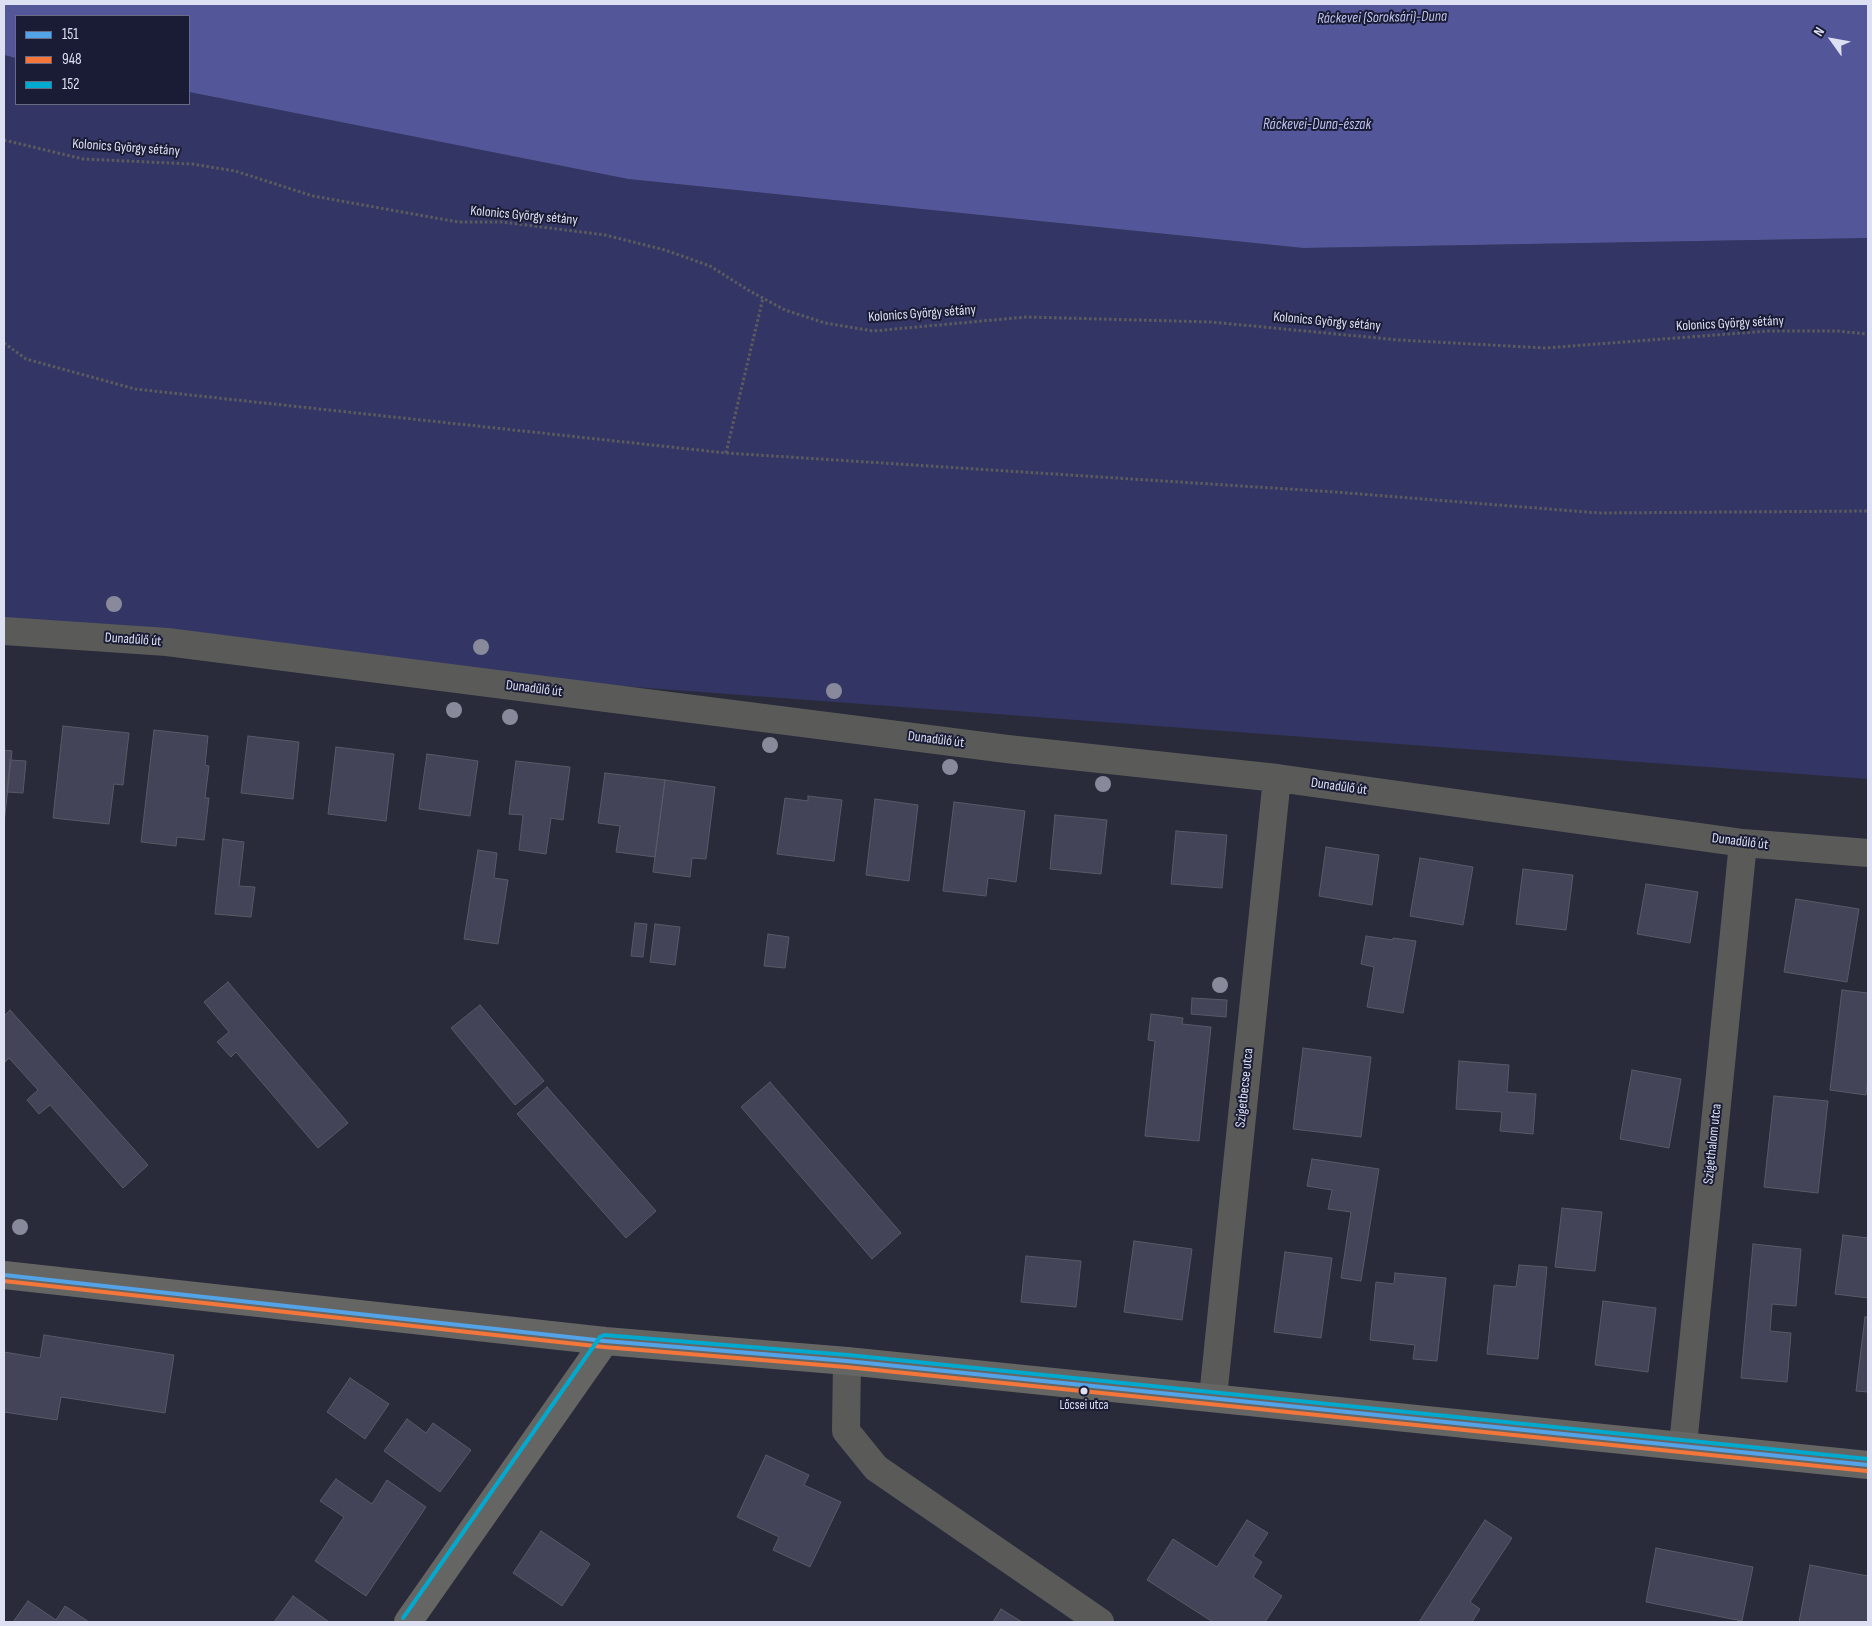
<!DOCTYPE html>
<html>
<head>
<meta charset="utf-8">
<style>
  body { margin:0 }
  #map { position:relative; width:1872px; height:1626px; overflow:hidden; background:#292b3a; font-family:"Sofia Sans Condensed",sans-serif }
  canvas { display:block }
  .frame { position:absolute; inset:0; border:5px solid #dde0f2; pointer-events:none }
  .legend { position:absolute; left:15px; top:15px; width:175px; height:90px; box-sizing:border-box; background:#1a1b35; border:1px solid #686a81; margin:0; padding:6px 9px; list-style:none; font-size:15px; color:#dde0f2 }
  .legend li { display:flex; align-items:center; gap:10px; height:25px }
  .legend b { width:25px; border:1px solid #686a81 }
  .north { position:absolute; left:1807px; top:15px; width:50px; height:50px; -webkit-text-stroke:4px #1a1b35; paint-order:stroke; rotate:302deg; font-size:14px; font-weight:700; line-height:20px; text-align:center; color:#dde0f2 }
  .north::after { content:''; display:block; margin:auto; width:18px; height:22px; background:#dde0f2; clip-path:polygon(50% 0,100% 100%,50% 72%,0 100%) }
</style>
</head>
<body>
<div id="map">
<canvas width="1872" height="1626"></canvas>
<div class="frame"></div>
<ul class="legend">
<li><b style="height:6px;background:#53a3e8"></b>151</li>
<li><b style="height:6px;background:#f5763a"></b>948</li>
<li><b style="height:6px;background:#00a9ce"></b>152</li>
</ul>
<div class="north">N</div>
</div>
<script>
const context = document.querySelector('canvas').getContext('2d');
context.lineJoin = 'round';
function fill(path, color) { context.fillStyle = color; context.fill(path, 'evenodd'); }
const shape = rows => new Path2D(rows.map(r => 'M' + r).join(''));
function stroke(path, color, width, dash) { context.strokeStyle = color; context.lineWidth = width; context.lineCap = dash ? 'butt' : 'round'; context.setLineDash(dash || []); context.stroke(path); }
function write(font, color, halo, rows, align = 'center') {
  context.font = font + ' "Sofia Sans Condensed",sans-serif'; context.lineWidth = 4; context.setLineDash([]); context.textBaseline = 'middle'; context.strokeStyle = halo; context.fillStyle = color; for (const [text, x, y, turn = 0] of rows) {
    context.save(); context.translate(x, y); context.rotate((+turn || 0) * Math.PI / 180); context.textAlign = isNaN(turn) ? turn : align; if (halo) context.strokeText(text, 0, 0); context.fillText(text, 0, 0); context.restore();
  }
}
fill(shape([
  [4,55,16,58,16,104,189,104,189,92,628,179,1303,248,1868,238,1868,779,4,640]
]), '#333664');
fill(shape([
  [4,4,1868,4,1868,238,1303,248,628,179,189,92,189,16,16,16,16,58,4,55]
]), '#53579a');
const building = shape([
  [63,726,129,733,123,785,114,784,109,824,53,818,63,726],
  [154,730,208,736,205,765,209,766,205,798,209,798,204,840,177,837,176,846,141,842,154,730],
  [248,736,299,742,293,799,241,793,248,736],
  [336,747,394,754,386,821,328,814,336,747],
  [4,750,12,751,4,823,4,750],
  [427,754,478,761,470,816,419,809,427,754],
  [10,760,26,761,23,793,7,792,10,760],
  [516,761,570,767,563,820,551,818,546,854,519,850,523,815,509,814,516,761],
  [605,773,665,780,655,857,616,852,620,826,598,823,605,773],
  [665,780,715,787,706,859,692,858,690,877,653,872,665,780],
  [808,796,842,800,834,861,777,854,785,798,808,801,808,796],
  [875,799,918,805,909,881,866,875,875,799],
  [954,802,1025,811,1016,882,988,878,986,896,943,891,954,802],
  [1055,815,1107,820,1101,874,1050,869,1055,815],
  [1176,831,1227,835,1222,888,1171,884,1176,831],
  [223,839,244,842,239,886,255,887,251,917,215,914,223,839],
  [1326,847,1379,855,1372,905,1319,896,1326,847],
  [478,850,497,853,494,878,508,880,498,944,464,939,478,850],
  [1420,858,1473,867,1463,925,1410,916,1420,858],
  [1523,869,1573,875,1566,930,1516,924,1523,869],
  [1646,884,1698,892,1690,943,1637,934,1646,884],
  [1796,899,1859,909,1847,982,1784,972,1796,899],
  [635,923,647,924,643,957,631,956,635,923],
  [655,924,680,927,675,965,650,962,655,924],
  [768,934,789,937,785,968,764,966,768,934],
  [1366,936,1393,940,1393,938,1416,941,1403,1013,1367,1007,1374,967,1361,964,1366,936],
  [228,982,348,1123,318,1148,236,1052,231,1057,217,1042,229,1032,204,1002,228,982],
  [1842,990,1868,993,1868,1079,1866,1095,1830,1090,1842,990],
  [1192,998,1227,1000,1226,1017,1191,1014,1192,998],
  [480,1005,544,1081,515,1105,451,1028,480,1005],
  [10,1010,148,1165,123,1188,50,1105,39,1114,27,1100,38,1090,9,1058,4,1063,4,1016,10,1010],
  [1151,1014,1183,1018,1182,1024,1211,1027,1199,1141,1145,1136,1155,1041,1148,1040,1151,1014],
  [1303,1048,1371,1057,1361,1137,1293,1129,1303,1048],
  [1459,1061,1509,1065,1507,1092,1536,1094,1533,1134,1500,1131,1502,1112,1456,1109,1459,1061],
  [1632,1070,1681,1079,1669,1148,1620,1139,1632,1070],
  [770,1082,901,1233,872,1259,741,1107,770,1082],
  [547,1087,656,1211,626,1238,517,1114,547,1087],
  [1774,1096,1828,1101,1818,1193,1764,1187,1774,1096],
  [1312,1159,1379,1169,1361,1281,1341,1278,1351,1212,1328,1209,1332,1190,1307,1186,1312,1159],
  [1562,1208,1602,1212,1595,1271,1555,1267,1562,1208],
  [1843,1235,1868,1238,1868,1298,1835,1294,1843,1235],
  [1134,1241,1192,1249,1182,1320,1124,1312,1134,1241],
  [1753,1244,1801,1249,1796,1306,1772,1304,1770,1331,1791,1333,1787,1382,1741,1378,1753,1244],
  [1285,1252,1332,1258,1321,1338,1274,1332,1285,1252],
  [1026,1256,1081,1261,1076,1307,1021,1302,1026,1256],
  [1519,1265,1547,1267,1538,1359,1487,1354,1494,1285,1516,1287,1519,1265],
  [1395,1273,1446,1278,1437,1361,1413,1359,1415,1345,1370,1340,1376,1282,1394,1284,1395,1273],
  [1603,1301,1656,1308,1648,1372,1595,1365,1603,1301],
  [1865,1317,1868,1317,1868,1392,1856,1391,1865,1317],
  [44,1335,174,1355,165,1413,61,1397,57,1420,4,1412,4,1352,40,1358,44,1335],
  [350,1378,389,1404,365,1439,327,1412,350,1378],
  [407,1419,426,1433,433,1423,471,1450,440,1492,384,1451,407,1419],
  [766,1455,809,1475,804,1485,841,1502,810,1567,773,1550,779,1537,737,1517,766,1455],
  [336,1479,372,1504,387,1480,426,1507,366,1596,315,1561,344,1517,320,1501,336,1479],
  [1247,1520,1268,1533,1253,1556,1262,1562,1253,1577,1282,1596,1265,1622,1213,1622,1147,1580,1173,1539,1217,1567,1247,1520],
  [1485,1520,1512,1538,1470,1602,1480,1609,1472,1622,1419,1622,1485,1520],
  [541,1531,590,1564,562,1606,513,1573,541,1531],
  [1656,1548,1753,1567,1742,1621,1646,1602,1656,1548],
  [1810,1565,1868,1576,1868,1622,1799,1622,1810,1565],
  [293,1596,329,1622,274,1622,293,1596],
  [28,1601,56,1620,65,1606,89,1622,13,1622,28,1601],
  [1001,1609,1022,1622,993,1622,1001,1609]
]);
fill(building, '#434458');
stroke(building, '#585a67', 1);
stroke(shape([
  [4,140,83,159,192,164,235,171,313,196,458,222,502,222,605,235,665,250,710,266,748,290,785,310,825,323,873,331,1026,317,1211,322,1399,340,1545,348,1768,331,1838,331,1868,334],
  [4,343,26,359,135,389,726,453,1335,492,1599,513,1868,511],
  [726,453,763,298]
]), '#5c5c5f', 3, [2.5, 2.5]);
stroke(shape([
  [4,631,167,642,1007,749,1277,778,1743,843,1868,853],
  [847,1361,846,1431,876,1468,1100,1622],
  [1213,1397,1277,778],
  [1683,1445,1743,843]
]), '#5a5b59', 28);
stroke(shape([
  [4,1275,605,1341,847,1361,1868,1465],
  [408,1622,605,1341]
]), '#656664', 28);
stroke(shape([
  [4,1275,605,1341,847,1361,1868,1465]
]), '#53a3e8', 4);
stroke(shape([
  [4,1281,604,1347,846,1367,1867,1471]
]), '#f5763a', 4);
stroke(shape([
  [403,1618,600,1337,604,1335,848,1355,1868,1459]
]), '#00a9ce', 4);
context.fillStyle = '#888a9c';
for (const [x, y] of [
  [114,604],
  [481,647],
  [834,691],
  [454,710],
  [510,717],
  [770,745],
  [950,767],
  [1103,784],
  [1220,985],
  [20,1227]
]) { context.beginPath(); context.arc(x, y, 8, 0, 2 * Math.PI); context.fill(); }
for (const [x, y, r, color] of [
  [1084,1391,4.5,"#dde0f2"]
]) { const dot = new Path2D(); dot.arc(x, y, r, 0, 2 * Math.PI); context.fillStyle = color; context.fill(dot); stroke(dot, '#1a1b35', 2); }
write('13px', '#dde0f2', '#1a1b35', [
  ["Lőcsei utca",1084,1406]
]);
write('14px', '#dde0f2', '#1a1b35', [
  ["Kolonics György sétány",126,148,4],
  ["Kolonics György sétány",524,216,5],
  ["Kolonics György sétány",922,314,-4],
  ["Kolonics György sétány",1327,322,5],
  ["Kolonics György sétány",1730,324,-3],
  ["Dunadűlő út",133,640,4],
  ["Dunadűlő út",534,689,7],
  ["Dunadűlő út",936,740,7],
  ["Dunadűlő út",1339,787,8],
  ["Dunadűlő út",1740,842,7],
  ["Szigetbecse utca",1245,1088,-84],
  ["Szigethalom utca",1713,1144,-84]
]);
write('italic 15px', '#bec3ed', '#1a1b35', [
  ["Ráckevei (Soroksári)-Duna",1382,18,-1],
  ["Ráckevei-Duna-észak",1317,125]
]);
</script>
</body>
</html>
